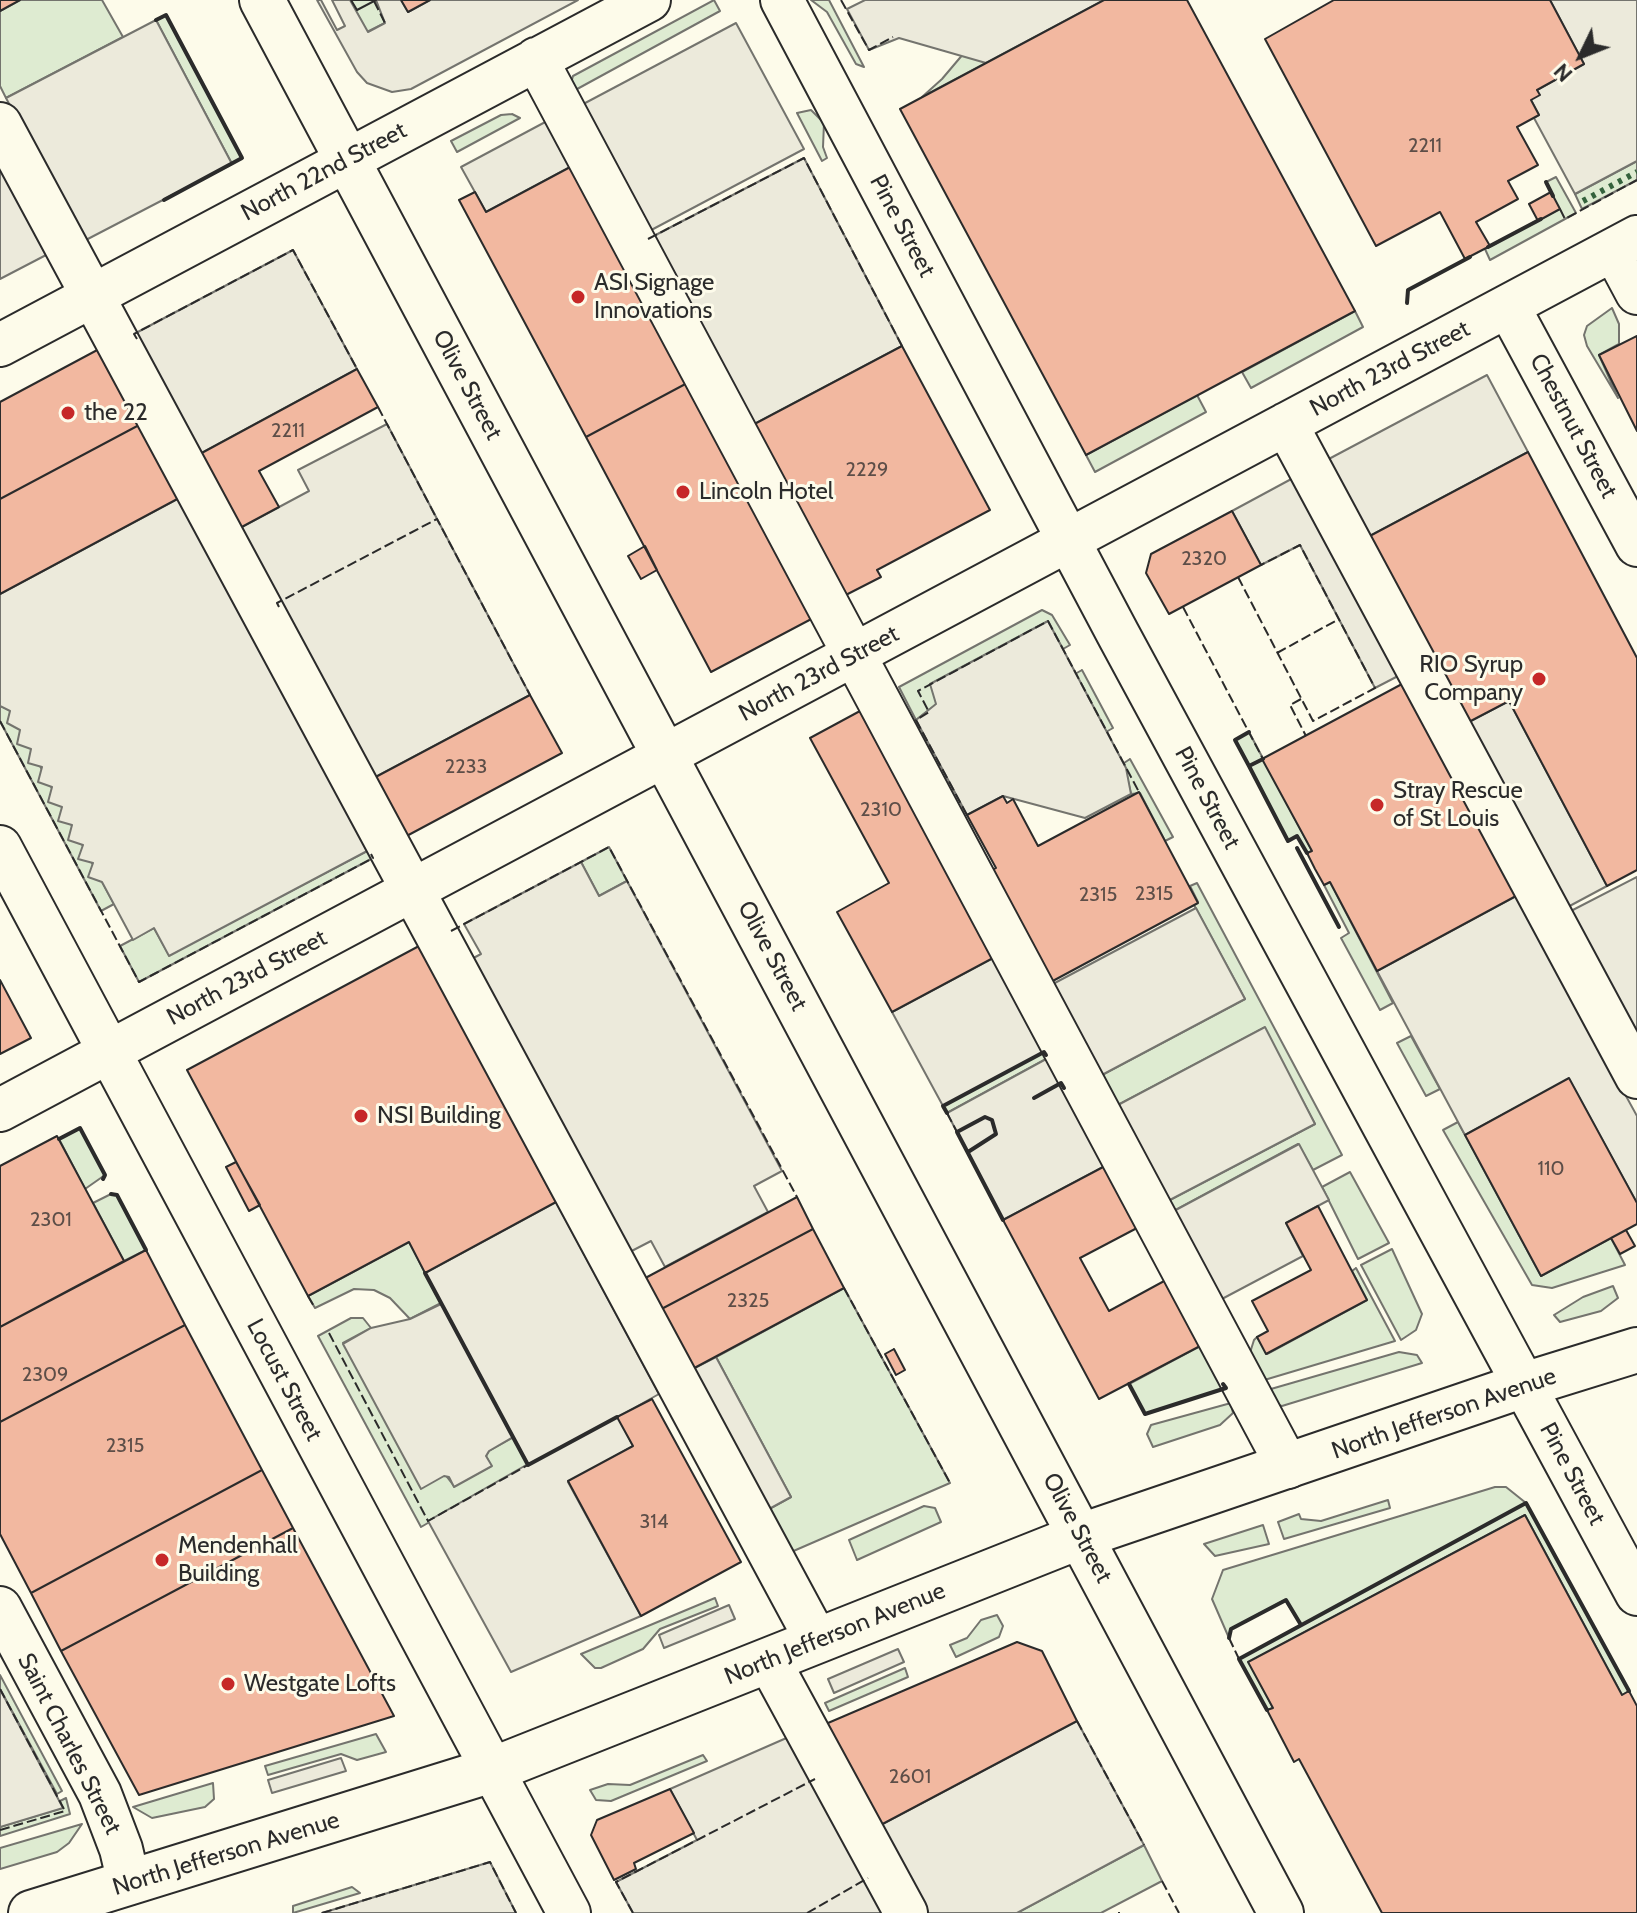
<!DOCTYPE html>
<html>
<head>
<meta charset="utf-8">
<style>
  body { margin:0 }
  #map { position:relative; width:1637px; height:1913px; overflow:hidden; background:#fdfbea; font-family:Cabin,sans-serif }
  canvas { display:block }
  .north { position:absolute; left:1541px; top:16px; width:80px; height:80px; -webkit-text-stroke:6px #fdfbea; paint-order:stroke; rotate:227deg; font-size:22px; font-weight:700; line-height:32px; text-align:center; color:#2b2b2b }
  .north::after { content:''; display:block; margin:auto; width:28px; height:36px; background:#2b2b2b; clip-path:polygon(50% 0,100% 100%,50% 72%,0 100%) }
</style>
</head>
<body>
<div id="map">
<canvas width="1637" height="1913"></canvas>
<div class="north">N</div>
</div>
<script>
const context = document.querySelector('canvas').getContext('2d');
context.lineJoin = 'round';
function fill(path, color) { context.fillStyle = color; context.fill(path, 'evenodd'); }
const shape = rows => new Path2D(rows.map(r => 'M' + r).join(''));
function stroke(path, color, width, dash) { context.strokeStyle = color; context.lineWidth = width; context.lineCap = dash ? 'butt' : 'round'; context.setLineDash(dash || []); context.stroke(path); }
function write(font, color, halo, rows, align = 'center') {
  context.font = font + ' Cabin,sans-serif'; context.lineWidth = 6; context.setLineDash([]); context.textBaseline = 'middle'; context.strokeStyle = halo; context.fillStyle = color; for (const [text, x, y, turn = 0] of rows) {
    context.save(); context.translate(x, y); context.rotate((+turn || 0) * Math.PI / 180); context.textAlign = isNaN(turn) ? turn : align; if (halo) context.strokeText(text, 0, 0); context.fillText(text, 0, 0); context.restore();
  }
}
const green = shape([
  [20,0,102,0,123,37,6,98,0,86,0,11,20,0],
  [350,0,376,0,385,23,367,32,350,0],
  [714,0,720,11,568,94,573,76,714,0],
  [811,0,829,0,864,67,856,64,827,12,811,0],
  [166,15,242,158,232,164,156,20,166,15],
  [964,53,986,63,922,97,942,79,964,53],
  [811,110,824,123,823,147,827,158,822,161,797,113,811,110],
  [512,114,520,118,457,152,451,141,501,115,512,114],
  [1637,161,1637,180,1582,209,1575,194,1637,161],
  [1556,177,1576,213,1490,260,1485,249,1559,209,1546,182,1556,177],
  [1612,308,1619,324,1619,344,1599,355,1618,398,1587,346,1584,335,1587,326,1612,308],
  [1355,311,1363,327,1251,388,1242,372,1355,311],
  [1197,395,1206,412,1095,472,1086,455,1197,395],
  [1042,610,1052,615,1070,645,1063,649,1047,622,931,684,937,704,916,720,899,687,1042,610],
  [1082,670,1113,728,1106,732,1075,674,1082,670],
  [0,706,10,710,114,904,101,911,0,721,0,706],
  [1249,732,1312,851,1307,853,1297,836,1288,841,1235,740,1249,732],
  [1130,759,1173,837,1165,841,1140,793,1131,794,1124,763,1130,759],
  [609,847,627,881,599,896,581,862,609,847],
  [369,850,373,858,139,982,120,946,154,928,169,955,369,850],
  [1330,882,1393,1003,1380,1010,1341,938,1349,933,1324,885,1330,882],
  [1197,883,1342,1155,1313,1170,1298,1144,1172,1212,1166,1202,1315,1124,1264,1028,1116,1106,1100,1076,1245,999,1194,905,1198,902,1190,886,1197,883],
  [1411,1036,1440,1089,1426,1096,1397,1043,1411,1036],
  [1044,1052,1048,1058,947,1113,943,1106,1044,1052],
  [1458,1122,1541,1276,1611,1238,1625,1265,1552,1288,1532,1285,1443,1130,1458,1122],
  [80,1128,105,1175,85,1189,59,1139,80,1128],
  [1350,1172,1389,1243,1358,1259,1322,1187,1350,1172],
  [111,1194,117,1195,146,1250,124,1261,93,1203,111,1194],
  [409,1242,441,1303,410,1319,390,1298,374,1290,354,1289,315,1308,308,1296,409,1242],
  [1392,1249,1422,1314,1416,1330,1401,1340,1361,1265,1392,1249],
  [1356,1268,1395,1341,1261,1381,1248,1359,1254,1340,1257,1337,1267,1354,1367,1300,1352,1271,1356,1268],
  [1613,1286,1618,1298,1601,1311,1560,1322,1554,1315,1583,1297,1613,1286],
  [844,1288,950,1483,782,1556,760,1514,791,1497,716,1357,844,1288],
  [351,1318,363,1318,371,1328,343,1343,454,1486,491,1466,486,1456,489,1451,514,1437,528,1465,421,1527,318,1336,351,1318],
  [1202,1345,1226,1388,1145,1414,1129,1384,1202,1345],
  [1399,1352,1417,1355,1422,1363,1282,1406,1274,1404,1264,1391,1399,1352],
  [1231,1403,1233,1413,1220,1425,1153,1447,1147,1434,1151,1425,1231,1403],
  [1495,1487,1506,1487,1526,1503,1629,1691,1622,1695,1525,1515,1249,1662,1273,1708,1267,1710,1239,1659,1301,1625,1285,1600,1231,1629,1229,1638,1212,1599,1223,1570,1495,1487],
  [1388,1500,1390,1508,1284,1539,1278,1522,1299,1514,1301,1519,1321,1521,1388,1500],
  [924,1506,935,1508,941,1522,857,1560,849,1540,924,1506],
  [1263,1525,1269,1544,1215,1556,1204,1544,1263,1525],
  [715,1598,718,1606,660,1629,643,1649,601,1668,595,1668,581,1654,715,1598],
  [997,1615,1003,1626,999,1637,956,1657,950,1645,967,1638,981,1620,997,1615],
  [905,1668,908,1677,829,1711,825,1703,905,1668],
  [0,1675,62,1791,57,1794,0,1689,0,1675],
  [376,1734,386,1752,357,1760,341,1754,268,1775,265,1766,376,1734],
  [703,1755,707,1761,611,1801,596,1800,590,1790,608,1784,630,1785,703,1755],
  [213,1783,214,1799,205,1807,152,1818,133,1807,213,1783],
  [66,1798,70,1814,0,1836,0,1827,62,1808,60,1801,66,1798],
  [82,1824,69,1843,57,1852,0,1869,0,1848,82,1824],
  [1144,1845,1162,1881,1101,1913,1017,1913,1144,1845],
  [352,1887,360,1893,293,1913,293,1906,352,1887]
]);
fill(green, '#deebd1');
stroke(green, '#74746e', 2);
const parking = shape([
  [317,0,321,0,337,30,345,26,332,0,350,0,368,32,385,23,376,0,401,0,408,12,430,0,578,0,411,89,392,92,367,83,357,72,317,0],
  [865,0,1104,0,986,63,899,38,869,50,847,9,865,0],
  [1550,0,1637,0,1637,161,1575,194,1534,118,1539,115,1531,100,1537,90,1584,64,1550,0],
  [156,20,232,164,82,242,6,98,156,20],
  [736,23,804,149,640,236,572,110,736,23],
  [549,120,574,165,486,212,461,167,549,120],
  [804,158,902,346,745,429,646,240,804,158],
  [0,163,48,254,0,279,0,163],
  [293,250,357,369,198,455,134,334,293,250],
  [1487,375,1528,452,1366,538,1325,461,1487,375],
  [387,424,530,695,370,780,238,529,309,491,298,470,387,424],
  [1295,477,1400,675,1375,688,1300,545,1261,565,1232,511,1295,477],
  [181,497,369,850,169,956,154,928,133,940,102,882,88,877,93,863,78,859,83,845,68,840,72,825,58,821,62,807,48,802,52,787,38,782,42,767,28,763,31,749,17,744,20,730,7,723,10,711,0,706,0,594,181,497],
  [1048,621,1126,768,1131,794,1085,818,1003,796,967,815,916,720,936,704,930,684,1048,621],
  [1509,701,1607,886,1564,909,1465,724,1509,701],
  [581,862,599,896,627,881,782,1171,754,1186,768,1212,665,1267,651,1241,622,1256,464,963,481,954,464,924,581,862],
  [1637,877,1637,1028,1630,1032,1567,913,1637,877],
  [1516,896,1637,1116,1637,1203,1569,1079,1465,1135,1377,971,1516,896],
  [1196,908,1245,999,1100,1076,1051,985,1196,908],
  [993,958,1044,1052,943,1106,892,1012,993,958],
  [1265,1027,1315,1124,1166,1202,1116,1106,1265,1027],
  [1048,1058,1105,1166,1003,1220,947,1113,1048,1058],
  [1299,1144,1329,1200,1286,1223,1303,1256,1220,1300,1172,1212,1299,1144],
  [556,1202,659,1394,618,1417,633,1446,568,1482,641,1616,511,1672,428,1521,528,1464,513,1437,489,1451,486,1456,492,1466,454,1487,449,1477,444,1476,421,1489,343,1344,371,1328,410,1319,441,1304,425,1273,556,1202],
  [716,1357,791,1497,760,1514,685,1373,716,1357],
  [729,1605,735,1619,664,1648,659,1635,729,1605],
  [898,1649,904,1662,834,1693,828,1679,898,1649],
  [0,1689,63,1808,0,1827,0,1689],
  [1077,1721,1144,1845,1017,1913,920,1913,875,1828,1077,1721],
  [791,1736,886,1913,633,1913,616,1882,697,1840,670,1789,791,1736],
  [341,1758,346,1771,272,1793,268,1780,341,1758],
  [490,1862,516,1913,322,1913,490,1862]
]);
fill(parking, '#eceadb');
stroke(parking, '#74746e', 2);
const building = shape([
  [0,0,20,0,0,11,0,0],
  [351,0,376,0,357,10,351,0],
  [351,0,376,0,357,10,351,0],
  [401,0,430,0,408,12,401,0],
  [1104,0,1187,0,1355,311,1086,455,900,109,1104,0],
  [1334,0,1550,0,1584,64,1537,90,1540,95,1531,100,1539,115,1517,127,1538,165,1508,181,1518,199,1476,222,1490,246,1465,259,1440,212,1376,246,1265,39,1334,0],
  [574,165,691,381,586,437,459,200,475,192,486,212,574,165],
  [1551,192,1560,209,1538,221,1529,204,1551,192],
  [1637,336,1637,431,1599,355,1637,336],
  [902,346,990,510,877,570,881,577,836,600,745,429,902,346],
  [101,348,141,424,0,499,0,402,101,348],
  [357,369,378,407,259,471,279,507,238,529,198,455,357,369],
  [691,381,817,616,711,672,586,437,691,381],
  [141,424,181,497,0,594,0,499,141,424],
  [1528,452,1637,658,1637,870,1607,886,1509,701,1465,724,1366,538,1528,452],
  [1232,511,1261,565,1169,614,1146,573,1151,554,1232,511],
  [645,546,657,570,641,579,628,556,645,546],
  [1402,684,1516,896,1377,971,1330,882,1324,885,1315,869,1307,853,1312,851,1262,759,1402,684],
  [530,695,562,753,401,839,370,780,530,695],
  [860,711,993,958,892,1012,837,912,889,883,810,738,860,711],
  [1139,792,1198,903,1049,983,989,872,996,868,967,815,1003,796,1007,803,1013,799,1038,846,1139,792],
  [419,946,556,1202,425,1273,409,1242,308,1296,187,1070,419,946],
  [0,980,31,1038,0,1054,0,980],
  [1569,1078,1637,1203,1637,1224,1541,1276,1465,1135,1569,1078],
  [57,1136,124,1261,0,1327,0,1166,57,1136],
  [236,1162,260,1205,249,1211,226,1167,236,1162],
  [1105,1166,1137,1228,1080,1258,1109,1311,1166,1280,1202,1345,1099,1399,1003,1220,1105,1166],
  [797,1197,813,1229,652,1314,636,1283,797,1197],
  [1318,1206,1367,1300,1266,1354,1257,1337,1268,1331,1252,1301,1311,1270,1286,1223,1318,1206],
  [813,1229,844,1288,685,1373,652,1314,813,1229],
  [1626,1230,1635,1246,1620,1254,1611,1238,1626,1230],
  [146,1250,185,1325,0,1422,0,1327,146,1250],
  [185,1325,262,1470,31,1593,0,1534,0,1422,185,1325],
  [894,1349,905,1370,896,1375,885,1354,894,1349],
  [652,1399,741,1562,641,1616,568,1481,633,1446,617,1417,652,1399],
  [262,1470,293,1528,61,1651,31,1593,262,1470],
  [1525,1515,1622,1695,1629,1691,1637,1706,1637,1913,1382,1913,1299,1759,1294,1762,1267,1710,1273,1708,1248,1662,1525,1515],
  [293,1528,394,1716,139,1795,61,1651,293,1528],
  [1017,1642,1042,1651,1077,1721,875,1828,821,1726,1017,1642],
  [670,1789,694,1833,634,1863,636,1869,614,1880,591,1835,597,1820,670,1789]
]);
fill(building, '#f2b8a0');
stroke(building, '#2b2b2b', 2);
const minor = shape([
  [782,0,1118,634,1637,1594],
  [536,59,1288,1467],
  [0,124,817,1641],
  [1614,250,1637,293],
  [1508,306,1637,545],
  [0,345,649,0],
  [1286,424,1637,1077],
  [0,847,569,1913],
  [0,1110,1637,237],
  [0,1608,100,1794,121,1849,129,1883],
  [769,1661,906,1913]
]);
const major = shape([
  [262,0,1281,1913],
  [31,1913,492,1770,1081,1536,1524,1385,1637,1350]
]);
stroke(minor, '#2b2b2b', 46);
stroke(major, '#2b2b2b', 48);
stroke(minor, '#fdfbea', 42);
stroke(major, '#fdfbea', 44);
stroke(shape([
  [1583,201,1637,172]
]), '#34623c', 6, [4, 6]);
stroke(shape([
  [841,0,869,50,893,37],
  [374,1,385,23],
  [1560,209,1565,219,1637,180],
  [648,239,804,158,902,346],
  [137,339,134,334,293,250,357,369],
  [378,407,437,519],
  [1238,577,1313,721,1375,688,1300,545,1261,565],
  [279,607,277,603,437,519,530,695],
  [1183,607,1263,759],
  [1277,653,1339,619],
  [1301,699,1290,705,1306,736],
  [0,721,139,982,373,858,371,854],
  [967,815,916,720,929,712,918,691,1048,621,1139,792],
  [451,931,609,847,797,1197],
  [947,1113,957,1132],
  [844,1288,950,1483],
  [308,1296,315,1308],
  [329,1333,428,1521,528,1465],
  [1229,1638,1239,1659],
  [0,1689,65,1811,0,1830],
  [1077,1721,1144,1845],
  [1162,1881,1179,1913],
  [322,1913,490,1862,516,1913],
  [633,1913,616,1882,815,1779],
  [807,1913,868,1878],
  [1118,1913,1120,1913]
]), '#2b2b2b', 2, [10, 4]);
stroke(shape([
  [156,20,166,15,242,158,164,200],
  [1546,182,1553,196],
  [1488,247,1541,219],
  [1407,303,1408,290,1470,257],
  [1263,759,1249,766,1288,841,1297,836,1307,853],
  [1249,766,1235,740,1249,732],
  [1297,848,1339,927],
  [1034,1098,1061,1083,1064,1088],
  [947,1113,943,1106,1044,1052,1046,1055],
  [59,1139,80,1128,105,1175,103,1179],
  [968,1152,996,1134,992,1120,985,1117,957,1132,1003,1220],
  [111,1194,117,1195,146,1250],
  [425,1273,528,1465,617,1417],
  [1129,1384,1145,1414,1226,1388,1223,1384],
  [1229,1638,1231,1629,1286,1600,1301,1625],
  [1267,1710,1239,1659,1526,1503,1629,1691]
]), '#2b2b2b', 4);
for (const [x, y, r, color] of [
  [578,297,8,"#c62828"],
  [68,413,8,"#c62828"],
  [683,492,8,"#c62828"],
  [1539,679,8,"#c62828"],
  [1377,805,8,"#c62828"],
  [361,1116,8,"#c62828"],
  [162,1560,8,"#c62828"],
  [228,1684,8,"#c62828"]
]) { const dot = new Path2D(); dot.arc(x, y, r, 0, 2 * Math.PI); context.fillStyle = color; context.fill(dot); stroke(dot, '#fdfbea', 3); }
write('20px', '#5d4e48', null, [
  ["2211",1425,146],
  ["2211",288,431],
  ["2229",867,470],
  ["2320",1204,559],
  ["2233",466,767],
  ["2310",881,810],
  ["2315",1154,894],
  ["2315",1098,895],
  ["110",1551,1169],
  ["2301",51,1220],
  ["2325",748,1301],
  ["2309",45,1375],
  ["2315",125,1446],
  ["314",654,1522],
  ["2601",910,1777]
]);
write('24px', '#2b2b2b', '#fdfbea', [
  ["North 22nd Street",324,172,-28],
  ["Pine Street",902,226,62],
  ["North 23rd Street",1390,369,-28],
  ["Olive Street",467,385,62],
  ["Chestnut Street",1573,426,62],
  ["North 23rd Street",819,674,-28],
  ["Pine Street",1207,798,62],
  ["Olive Street",772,956,62],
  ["North 23rd Street",247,978,-28],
  ["Locust Street",284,1380,62],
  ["North Jefferson Avenue",1444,1414,-19],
  ["Pine Street",1572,1474,62],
  ["Olive Street",1077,1528,62],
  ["North Jefferson Avenue",835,1634,-22],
  ["Saint Charles Street",69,1744,63],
  ["North Jefferson Avenue",226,1854,-17]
]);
write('24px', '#2b2b2b', '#fdfbea', [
  ["ASI Signage",594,283],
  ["Innovations",594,311],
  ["the 22",84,413],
  ["Lincoln Hotel",699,492],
  ["RIO Syrup",1523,665,"right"],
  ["Company",1523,693,"right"],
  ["Stray Rescue",1393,791],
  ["of St Louis",1393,819],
  ["NSI Building",377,1116],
  ["Mendenhall",178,1546],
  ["Building",178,1574],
  ["Westgate Lofts",244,1684]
], 'left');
</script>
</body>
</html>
